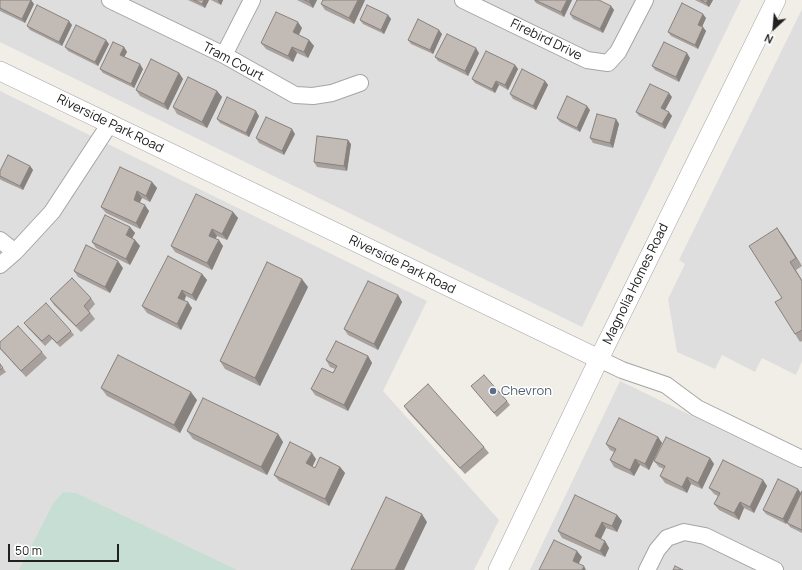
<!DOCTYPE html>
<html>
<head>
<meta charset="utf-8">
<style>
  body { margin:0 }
  #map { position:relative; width:802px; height:570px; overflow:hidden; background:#f1eee8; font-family:Manrope,sans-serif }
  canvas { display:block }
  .north { position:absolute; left:754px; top:8px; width:40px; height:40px; -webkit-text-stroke:3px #fff; paint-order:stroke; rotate:206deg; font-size:11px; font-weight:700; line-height:16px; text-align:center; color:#212121 }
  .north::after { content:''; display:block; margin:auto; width:14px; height:18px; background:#212121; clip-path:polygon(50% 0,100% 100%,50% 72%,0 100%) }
  .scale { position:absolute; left:8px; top:544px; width:111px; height:18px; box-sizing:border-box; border:2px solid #212121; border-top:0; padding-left:5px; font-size:12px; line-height:14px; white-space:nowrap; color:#212121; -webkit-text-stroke:3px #fff; paint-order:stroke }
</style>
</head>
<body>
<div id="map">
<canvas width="802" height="570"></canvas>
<div class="north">N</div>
<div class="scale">50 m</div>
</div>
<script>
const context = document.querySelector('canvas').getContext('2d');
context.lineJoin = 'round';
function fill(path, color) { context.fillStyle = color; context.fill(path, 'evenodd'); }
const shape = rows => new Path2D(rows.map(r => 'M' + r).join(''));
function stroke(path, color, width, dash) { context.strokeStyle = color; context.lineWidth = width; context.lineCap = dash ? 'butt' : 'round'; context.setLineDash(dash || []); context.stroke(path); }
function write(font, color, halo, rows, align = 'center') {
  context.font = font + ' Manrope,sans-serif'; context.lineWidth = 3; context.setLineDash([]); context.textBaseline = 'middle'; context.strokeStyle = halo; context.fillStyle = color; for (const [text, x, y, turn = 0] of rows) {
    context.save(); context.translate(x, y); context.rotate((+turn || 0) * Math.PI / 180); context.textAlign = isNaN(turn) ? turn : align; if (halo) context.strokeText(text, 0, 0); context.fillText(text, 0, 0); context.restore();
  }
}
fill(shape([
  [0,0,741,0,582,327,0,42],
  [802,9,802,361,796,375,762,358,755,372,722,355,715,369,677,352,668,299,685,264,679,260],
  [0,91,427,301,383,391,499,520,474,570,0,570],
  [620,381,802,469,802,570,530,570]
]), '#dfdede');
fill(shape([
  [63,492,76,493,237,570,19,570,53,504]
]), '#c6ded3');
const minor = shape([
  [110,0,224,55,295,95,313,96,332,93,360,83],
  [463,0,587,60,608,63,618,52,645,0],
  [224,55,252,0],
  [0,240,15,252],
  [0,265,15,252,52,212,109,125],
  [599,359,622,370,666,385,697,408,802,459],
  [647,570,657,550,667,538,684,532,705,536,775,570]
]);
const tertiary = shape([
  [0,71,599,359],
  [498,570,599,359,776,0]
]);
stroke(minor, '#a5a5a5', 18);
stroke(tertiary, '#a5a5a5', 20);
stroke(minor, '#fff', 16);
stroke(tertiary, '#fff', 19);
fill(shape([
  [0,0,31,0,34,4,25,23,0,11],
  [188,0,209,0,205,8],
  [211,0,223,0,221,5],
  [297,0,317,0,313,8],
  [365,0,354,24,325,10,321,4],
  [534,0,572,0,564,17,536,3],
  [695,0,713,0,709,7],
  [611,6,614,10,603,33,573,19,570,14],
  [388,15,391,19,384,34,363,24,360,20],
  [706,18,702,27,706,31,698,49,671,36,668,32],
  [72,25,62,46,30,30,27,26],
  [302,28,299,35,309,40,314,46,308,58,297,53,293,62,266,49,261,43],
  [442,34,433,54,411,44,408,40],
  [109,44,98,66,68,51,65,47],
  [124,47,127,52,124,57,143,69,134,88,103,73,100,69],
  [479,53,468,76,438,61,435,57],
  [690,58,679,82,655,70,652,66],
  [515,65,518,69,508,90,499,85,495,93,475,83,472,79],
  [179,73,183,79,168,110,140,96,136,90],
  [545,81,548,85,536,110,513,99,510,94],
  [217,91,222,97,207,128,177,114,173,107],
  [672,97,665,110,672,116,665,129,639,116,636,112],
  [590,110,580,132,560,122,557,118],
  [259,116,249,137,220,123,217,119],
  [616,119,619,124,613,148,593,143,590,138],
  [295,134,284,155,259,143,256,138],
  [351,144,347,171,317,167,314,162],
  [30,166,33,170,23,190,1,180,0,179,0,171],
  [152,182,157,188,150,202,142,198,139,203,149,211,140,229,106,213,101,207],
  [233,212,238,218,227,240,217,236,215,239,223,246,212,270,175,252,171,246],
  [130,227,135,233,132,238,135,240,140,246,130,265,96,248,92,242],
  [777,228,802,266,796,270,802,280,802,341,800,342,795,334,782,298],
  [123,268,110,293,78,277,74,271],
  [202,274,207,280,196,301,186,296,184,301,192,308,181,330,147,313,142,306],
  [308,287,260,386,225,369,220,361],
  [398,295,402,302,378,350,348,335,344,329],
  [91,298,95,304,89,311,95,319,81,332,54,305,50,299],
  [24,323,71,331,74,335,60,347,52,339,45,346,27,327],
  [0,342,42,352,47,358,26,377,2,351,0,349],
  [368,356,372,363,348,411,315,395,311,389,333,373,335,369,330,367,326,360],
  [0,364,6,372,0,376],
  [471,386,507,401,510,405,497,417],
  [101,388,197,400,180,433,107,396],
  [404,406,484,447,489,453,465,474,408,412],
  [187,431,278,434,283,442,267,475,193,439],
  [658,437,662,443,649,470,640,465,634,476,614,467,610,460,614,452,610,450,606,444],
  [710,458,714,464,702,489,691,484,687,493,665,483,660,476,664,469,659,467,654,461],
  [316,459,312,466,315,468,340,467,345,473,329,506,279,481,274,475],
  [763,480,767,486,754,513,744,508,739,520,719,510,714,504,718,496,714,494,709,488],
  [802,491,802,533,790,527,787,523],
  [801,493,786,524,766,514,763,510],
  [617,515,622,521,617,532,606,528,601,539,605,541,609,548,605,557,562,538,558,531]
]), '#a7a09c');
fill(shape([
  [31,0,34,4,25,23,22,19],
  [204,0,209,0,205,8,202,4],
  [218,0,223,0,221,5,218,1],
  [310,0,317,0,313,8,309,2],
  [358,0,365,0,354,24,349,18],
  [567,0,572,0,564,17,561,12],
  [708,0,713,0,709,7,706,3],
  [611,6,614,10,603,33,600,29],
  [703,14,706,18,701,29,698,25],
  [388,15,391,19,384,34,381,30],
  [69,21,72,25,62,46,59,42],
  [298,22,302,28,297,38,293,32],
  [703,27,706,31,698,49,695,45],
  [439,30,442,34,433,54,430,50],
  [106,40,109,44,98,66,95,62],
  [309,40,314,46,308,58,304,52],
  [124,47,127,52,123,59,120,55],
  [292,47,297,53,293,62,288,56],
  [476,48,479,53,468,76,465,71],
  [687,53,690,58,679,82,676,77],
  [140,64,143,69,134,88,131,84],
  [515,65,518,69,508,90,505,85],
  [179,73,183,79,168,110,164,104],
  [496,81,499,85,495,93,492,89],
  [545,81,548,85,536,110,533,106],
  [217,91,222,97,207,128,202,122],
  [669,93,672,97,664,112,661,108],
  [587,106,590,110,580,132,577,128],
  [256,111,259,116,249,137,246,133],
  [669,112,672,116,665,129,662,124],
  [616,119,619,124,613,148,610,143],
  [292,129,295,134,284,155,282,151],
  [348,140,351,144,347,171,344,166],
  [30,166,33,170,23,190,20,186],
  [152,182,157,188,150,202,146,196],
  [137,191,142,198,138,206,134,200],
  [145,205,149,211,140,229,136,223],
  [233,212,238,218,227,240,222,234],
  [130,227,135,233,130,242,126,235],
  [777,228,783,236,802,266,796,258],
  [212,229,217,236,214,242,209,236],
  [135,240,140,246,130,265,126,259],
  [219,240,223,246,212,270,207,263],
  [118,261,123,268,110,293,105,287],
  [202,274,207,280,196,301,192,295],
  [302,279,308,287,260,386,255,378],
  [182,290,186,296,183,304,178,298],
  [398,295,402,302,378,350,374,344],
  [188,302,192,308,181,330,177,324],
  [368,356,372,363,348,411,344,405],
  [191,392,197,400,180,433,174,425],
  [278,434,283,442,267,475,261,467],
  [658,437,662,443,649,470,645,464],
  [312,453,316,459,311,470,306,463],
  [710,458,714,464,702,489,698,483],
  [635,459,640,465,634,476,630,470],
  [340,467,345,473,329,506,325,499],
  [687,477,691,484,687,493,682,487],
  [763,480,767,486,754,513,750,507],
  [798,489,801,493,786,524,783,519],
  [740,502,744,508,739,520,734,513],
  [422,514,427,522,404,570,395,570],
  [617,515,622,521,617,532,612,526],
  [602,522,606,528,599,543,595,536],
  [605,541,609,548,605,557,600,551],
  [577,551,582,557,577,567,573,561],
  [584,566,586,570,582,570]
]), '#88827f');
const building = shape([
  [0,0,31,0,22,19,0,8,0,0],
  [194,0,204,0,202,4,194,0],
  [305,0,310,0,309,2,305,0],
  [323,0,358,0,349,18,321,4,323,0],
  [535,0,567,0,561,12,535,0],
  [577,0,599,0,611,6,600,29,570,14,577,0],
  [701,0,708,0,706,3,701,0],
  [682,3,703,14,698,25,703,27,695,45,668,32,682,3],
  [37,5,69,21,59,42,27,26,37,5],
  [367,5,388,15,381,30,360,20,367,5],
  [276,12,298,22,293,32,309,40,304,52,292,47,288,56,261,43,276,12],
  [418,19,439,30,430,50,408,40,418,19],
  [76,25,106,40,95,62,65,47,76,25],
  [447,34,476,48,465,71,435,57,447,34],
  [113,42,124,47,120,55,140,64,131,84,100,69,113,42],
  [664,42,687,53,676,77,652,66,664,42],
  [486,51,515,65,505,85,496,81,492,89,472,79,486,51],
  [151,59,179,73,164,104,136,90,151,59],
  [522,69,545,81,533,106,510,94,522,69],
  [188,77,217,91,202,122,173,107,188,77],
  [650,84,669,93,661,108,669,112,662,124,636,112,650,84],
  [567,96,587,106,577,128,557,118,567,96],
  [227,97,256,111,246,133,217,119,227,97],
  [597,114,616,119,610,143,590,138,597,114],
  [266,117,292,129,282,151,256,138,266,117],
  [317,136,348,140,344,166,314,162,317,136],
  [8,155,30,166,20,186,0,176,0,171,8,155],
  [120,167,152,182,146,196,137,191,134,200,145,205,136,223,101,207,120,167],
  [196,194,233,212,222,234,212,229,209,236,219,240,207,263,171,246,196,194],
  [105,215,130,227,126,235,135,240,126,259,92,242,105,215],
  [777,228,796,258,790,262,802,281,802,330,795,334,775,302,782,298,749,246,777,228],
  [86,245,118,261,105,287,74,271,86,245],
  [168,256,202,274,192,295,182,290,178,298,188,302,177,324,142,306,168,256],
  [267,262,302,279,255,378,220,361,267,262],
  [72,278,91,298,84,306,90,313,76,326,50,299,72,278],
  [368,281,398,295,374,344,344,329,368,281],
  [46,303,71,331,57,343,49,335,42,341,24,323,46,303],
  [18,326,42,352,21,371,0,348,0,342,18,326],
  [336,341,368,356,344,405,311,389,322,368,333,373,337,366,326,360,336,341],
  [118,355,191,392,174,425,101,388,118,355],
  [0,364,3,368,0,370,0,364],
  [484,375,507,401,494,413,471,386,484,375],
  [428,384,484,447,460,468,404,406,428,384],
  [203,398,278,434,261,467,187,431,203,398],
  [619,418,658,437,645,464,635,459,630,470,610,460,616,449,606,444,619,418],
  [666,437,710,458,698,483,687,477,682,487,660,476,665,466,654,461,666,437],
  [290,442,312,453,306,463,315,468,320,457,340,467,325,499,274,475,290,442],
  [723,460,763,480,750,507,740,502,734,513,714,504,720,493,709,488,723,460],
  [778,479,798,489,783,519,763,510,778,479],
  [802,491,802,530,787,523,802,491],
  [575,495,617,515,612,526,602,522,595,536,605,541,600,551,558,531,575,495],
  [386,497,422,514,395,570,351,570,386,497],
  [554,540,577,551,573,561,584,566,582,570,539,570,554,540],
  [675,566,683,570,673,570,675,566]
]);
fill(building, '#c2bab5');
stroke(building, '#88827f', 1);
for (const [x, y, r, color] of [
  [493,391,4,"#5c6f8a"]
]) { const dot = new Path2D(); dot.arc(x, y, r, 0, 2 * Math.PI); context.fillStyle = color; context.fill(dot); stroke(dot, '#fff', 1.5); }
write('13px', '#212121', '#fff', [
  ["Firebird Drive",546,40,26],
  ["Tram Court",233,62,28],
  ["Riverside Park Road",110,124,26],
  ["Riverside Park Road",402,265,26],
  ["Magnolia Homes Road",636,284,-64]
]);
write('13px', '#4e5e75', '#fff', [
  ["Chevron",501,391]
], 'left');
</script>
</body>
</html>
